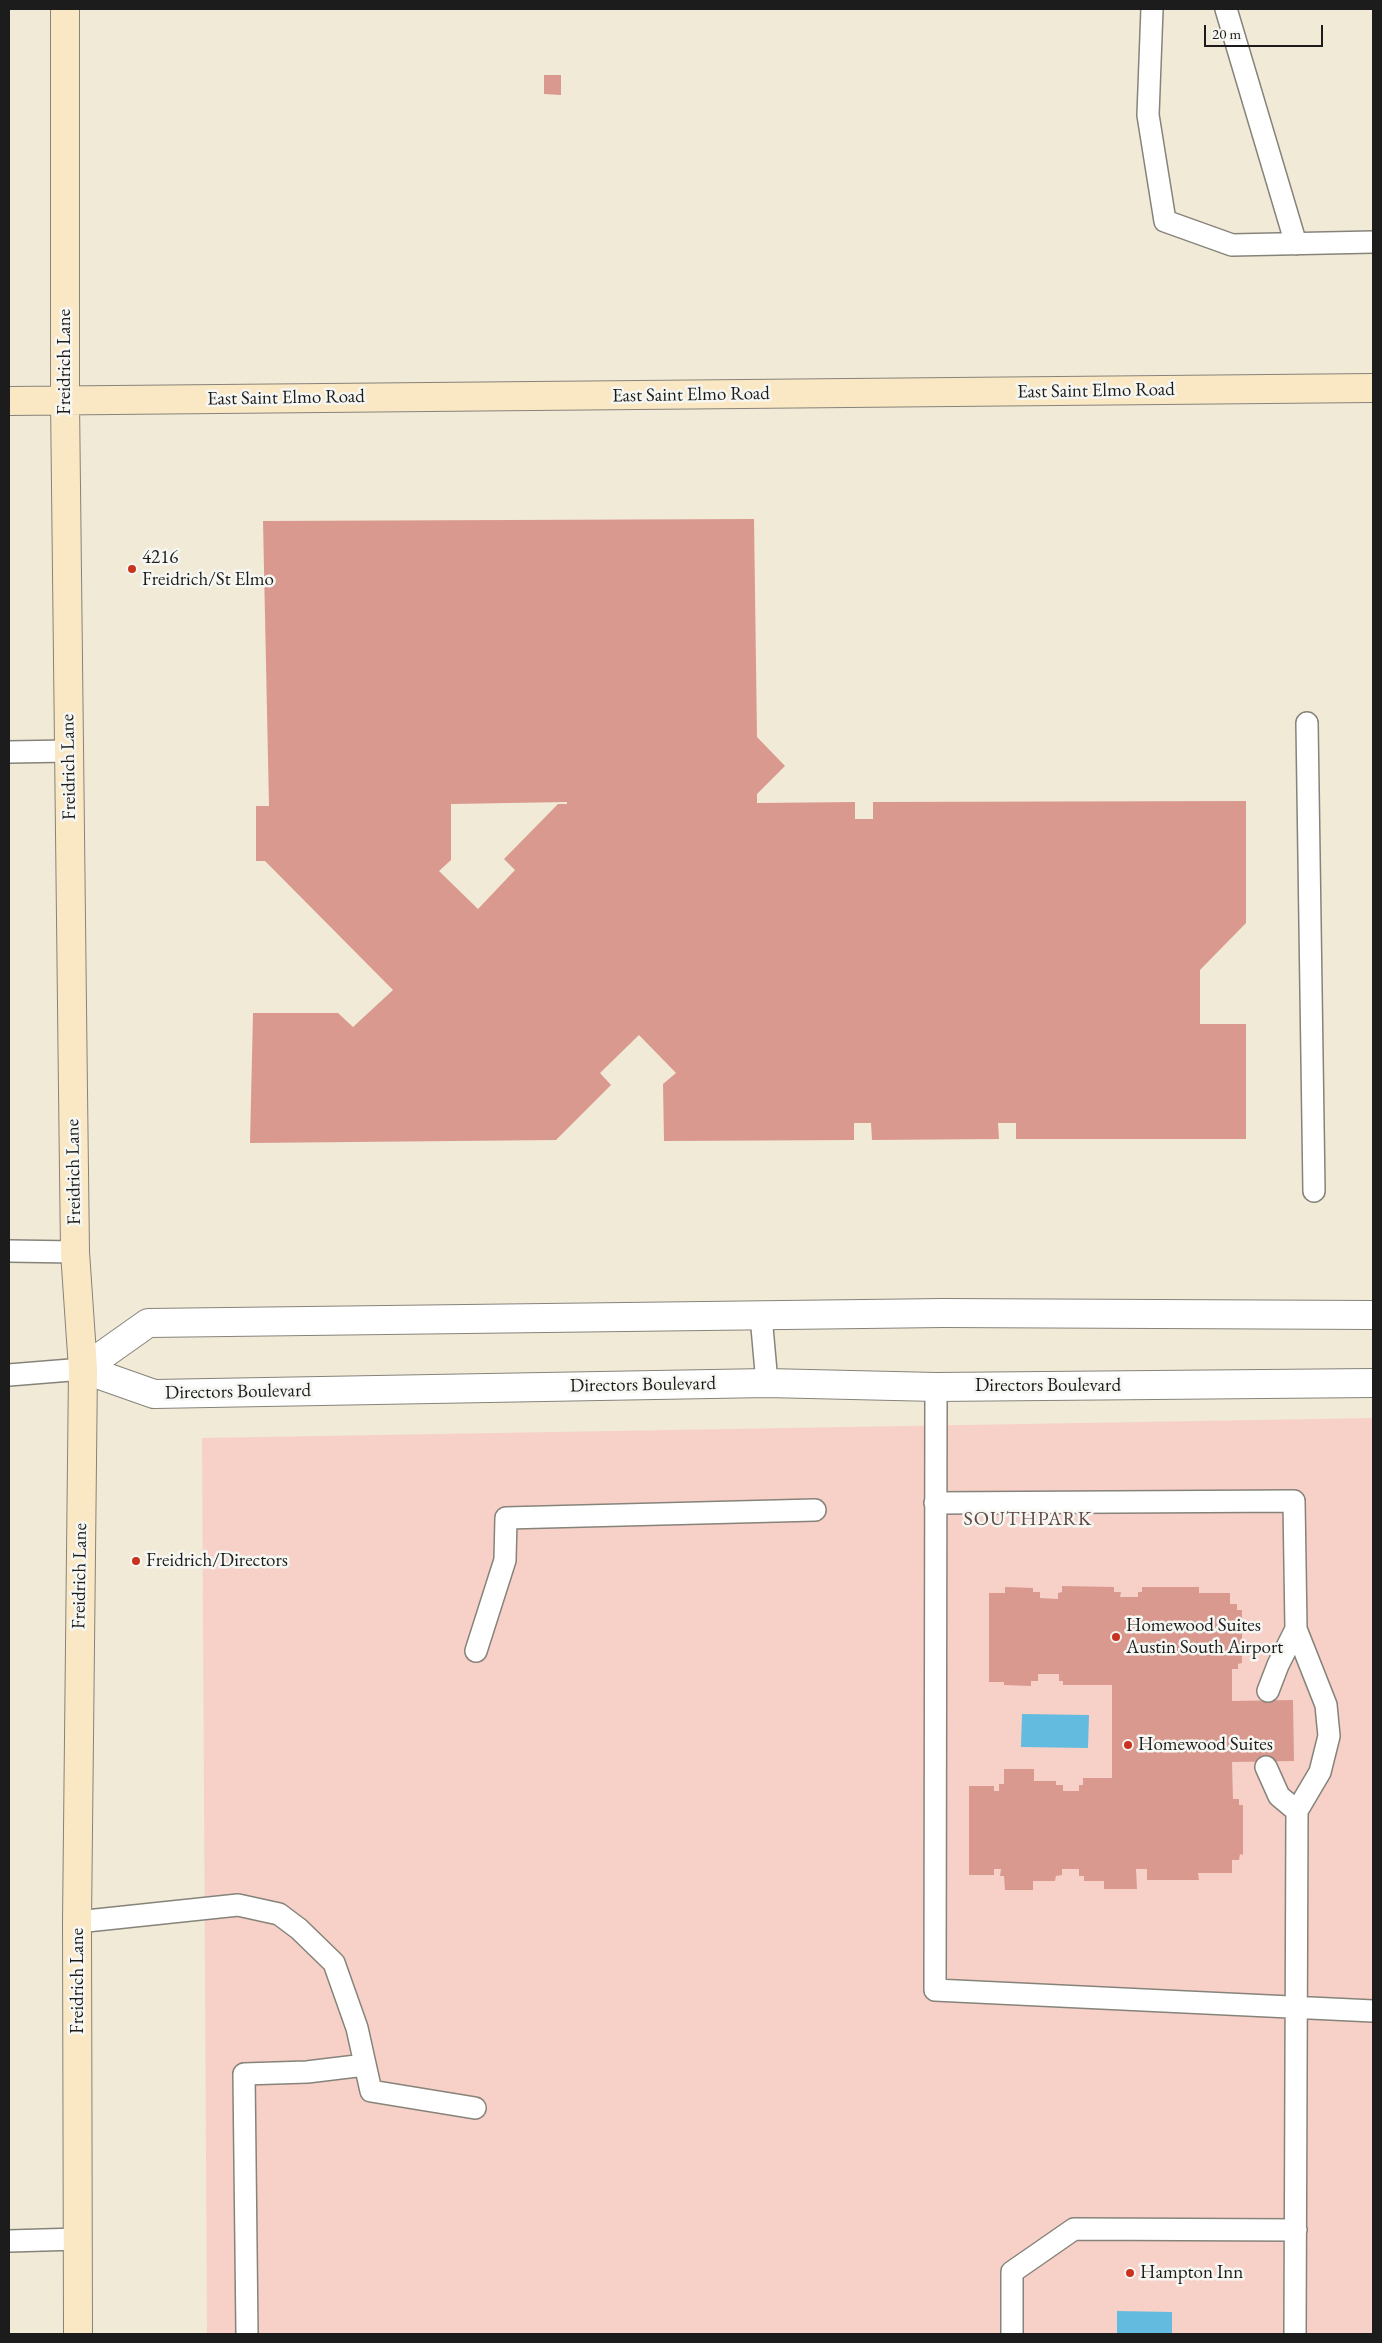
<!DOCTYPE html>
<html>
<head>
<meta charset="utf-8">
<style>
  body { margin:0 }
  #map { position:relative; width:1382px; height:2343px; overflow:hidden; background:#f1ead7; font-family:"EB Garamond",serif }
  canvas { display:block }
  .frame { position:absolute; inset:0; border:10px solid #1c1c1c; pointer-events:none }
  .scale { position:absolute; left:1204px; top:25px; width:119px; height:22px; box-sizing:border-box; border:2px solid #1c1c1c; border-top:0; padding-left:6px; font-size:15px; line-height:18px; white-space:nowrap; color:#1c1c1c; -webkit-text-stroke:4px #f6f6f2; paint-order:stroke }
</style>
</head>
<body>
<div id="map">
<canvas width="1382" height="2343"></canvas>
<div class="frame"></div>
<div class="scale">20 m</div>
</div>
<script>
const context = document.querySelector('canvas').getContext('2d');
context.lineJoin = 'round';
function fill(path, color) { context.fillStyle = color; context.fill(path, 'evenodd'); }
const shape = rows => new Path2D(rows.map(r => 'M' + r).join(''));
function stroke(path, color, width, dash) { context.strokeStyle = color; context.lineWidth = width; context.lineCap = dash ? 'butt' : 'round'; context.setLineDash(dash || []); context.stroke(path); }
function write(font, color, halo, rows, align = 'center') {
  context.font = font + ' "EB Garamond",serif'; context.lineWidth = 5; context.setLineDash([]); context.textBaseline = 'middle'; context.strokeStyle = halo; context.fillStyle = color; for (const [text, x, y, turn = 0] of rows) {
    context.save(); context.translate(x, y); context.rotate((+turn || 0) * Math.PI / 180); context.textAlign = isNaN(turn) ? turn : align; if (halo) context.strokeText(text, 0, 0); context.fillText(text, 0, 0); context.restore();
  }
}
fill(shape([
  [1373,1418,1373,2334,207,2334,202,1438]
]), '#f7d1c8');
fill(shape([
  [1022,1714,1089,1715,1088,1748,1021,1747],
  [1117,2311,1172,2312,1172,2334,1117,2334]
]), '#63bbe0');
fill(shape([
  [544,75,561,75,561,95,544,94],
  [754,519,757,737,785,766,757,794,757,803,855,802,855,819,873,819,873,802,1246,801,1246,923,1200,970,1200,1024,1246,1024,1246,1139,1016,1139,1016,1123,998,1123,999,1139,872,1140,871,1123,854,1123,854,1140,664,1141,663,1084,676,1073,639,1035,600,1073,611,1085,556,1140,250,1143,253,1013,338,1013,353,1027,393,990,265,861,256,861,256,806,269,806,263,521],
  [567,802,567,804,558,804,504,859,515,870,478,909,439,871,451,860,451,804],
  [1062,1586,1114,1587,1114,1592,1121,1592,1120,1597,1138,1597,1138,1592,1142,1592,1142,1587,1199,1587,1199,1593,1230,1593,1230,1604,1237,1604,1237,1610,1242,1610,1242,1663,1238,1664,1238,1669,1232,1669,1232,1701,1293,1700,1294,1761,1232,1762,1233,1799,1239,1799,1239,1805,1243,1805,1243,1855,1240,1854,1239,1860,1232,1860,1232,1873,1198,1873,1199,1880,1147,1880,1147,1869,1136,1869,1137,1889,1104,1889,1104,1881,1084,1881,1084,1876,1079,1876,1079,1869,1062,1869,1062,1875,1056,1876,1055,1881,1033,1881,1033,1890,1005,1890,1004,1876,1000,1876,1001,1869,994,1869,994,1875,969,1875,969,1786,994,1786,994,1791,999,1791,999,1784,1004,1784,1004,1769,1034,1769,1034,1781,1056,1781,1056,1785,1063,1785,1063,1791,1079,1791,1079,1785,1083,1785,1083,1778,1112,1778,1112,1685,1063,1685,1063,1681,1059,1681,1059,1674,1038,1674,1038,1681,1031,1681,1031,1686,1004,1685,1004,1682,989,1682,989,1593,1005,1593,1005,1587,1033,1588,1033,1592,1040,1592,1040,1598,1058,1599,1058,1593,1062,1592]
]), '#da998f');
const lane = shape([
  [1152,9,1148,115,1165,221,1232,245,1373,242],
  [1226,9,1296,244],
  [1307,723,1314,1191],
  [9,752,69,751],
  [9,1251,75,1252],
  [761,1316,767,1383],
  [9,1375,83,1369],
  [936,1387,935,1990,1373,2011],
  [935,1503,1294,1501,1296,1629,1326,1705,1329,1736,1320,1772,1297,1811,1295,2334],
  [476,1651,505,1560,506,1518,815,1510],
  [1268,1691,1278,1665,1296,1629],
  [1266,1767,1279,1796,1297,1811],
  [77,1922,238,1905,279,1914,299,1929,334,1963,357,2028,371,2091,475,2108],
  [9,2241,78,2239],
  [247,2334,244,2074,307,2072,365,2065],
  [1012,2334,1012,2272,1074,2229,1296,2230]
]);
const street = shape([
  [83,1369,148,1323,943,1313,1373,1315],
  [83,1369,154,1394,767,1383,936,1387,1373,1383]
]);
const secondary = shape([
  [65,9,65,401,73,1091,75,1252,83,1369,77,1922,78,2334],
  [9,401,1373,388]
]);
stroke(lane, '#86837a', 24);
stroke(street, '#86837a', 30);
stroke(secondary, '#86837a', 30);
stroke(lane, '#fff', 21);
stroke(street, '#fff', 28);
stroke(secondary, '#fae7c3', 28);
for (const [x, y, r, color] of [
  [132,569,5,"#c8321e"],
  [136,1561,5,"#c8321e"],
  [1116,1637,5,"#c8321e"],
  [1128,1745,5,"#c8321e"],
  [1130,2273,5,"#c8321e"]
]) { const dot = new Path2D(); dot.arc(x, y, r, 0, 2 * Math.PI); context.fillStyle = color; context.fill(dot); stroke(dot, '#f6f6f2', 2); }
write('19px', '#1c1c1c', '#f6f6f2', [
  ["Freidrich Lane",65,362,-90],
  ["East Saint Elmo Road",1096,391,-1],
  ["East Saint Elmo Road",691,395,-1],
  ["East Saint Elmo Road",286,398,-1],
  ["Freidrich Lane",69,767,-91],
  ["Freidrich Lane",74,1172,-91],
  ["Directors Boulevard",643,1385,-1],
  ["Directors Boulevard",1048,1386],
  ["Directors Boulevard",238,1392,-1],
  ["Freidrich Lane",80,1576,-89],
  ["Freidrich Lane",78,1981,-90]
]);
write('19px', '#1c1c1c', '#f6f6f2', [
  ["4216",142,558],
  ["Freidrich/St Elmo",142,580],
  ["Freidrich/Directors",146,1561],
  ["Homewood Suites",1126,1626],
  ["Austin South Airport",1126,1648],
  ["Homewood Suites",1138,1745],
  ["Hampton Inn",1140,2273]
], 'left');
context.letterSpacing = '1px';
write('20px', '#5e4844', '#f6f6f2', [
  ["SOUTHPARK",1028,1520]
]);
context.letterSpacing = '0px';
</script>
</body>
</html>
